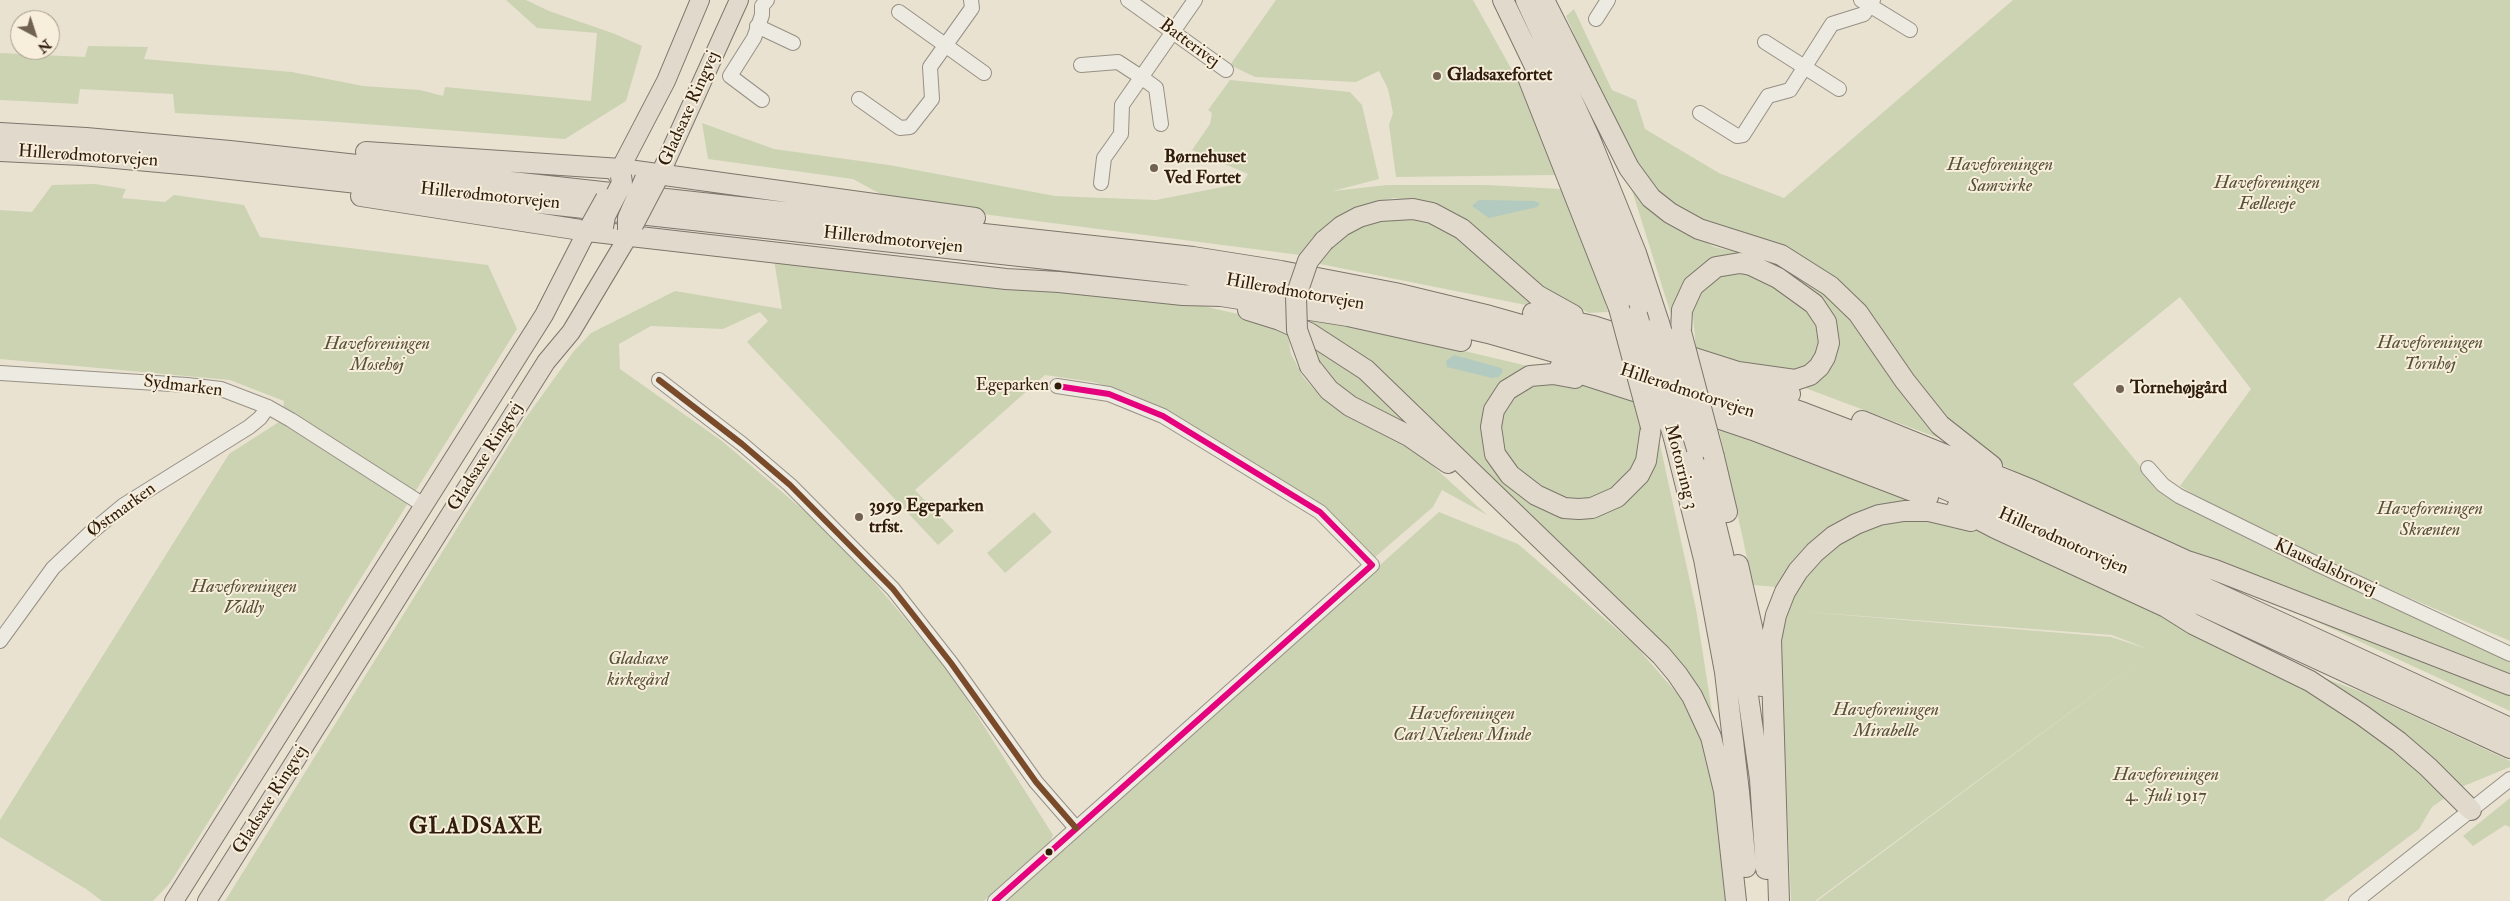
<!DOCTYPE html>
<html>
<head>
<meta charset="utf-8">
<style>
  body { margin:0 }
  #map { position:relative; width:2510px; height:901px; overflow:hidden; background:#e9e2d1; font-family:"IM FELL Double Pica",serif }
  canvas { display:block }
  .north { position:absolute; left:10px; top:10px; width:50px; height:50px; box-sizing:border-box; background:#f7eedb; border:1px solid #a79a88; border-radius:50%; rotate:140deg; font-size:14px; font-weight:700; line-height:20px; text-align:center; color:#2f1c0b }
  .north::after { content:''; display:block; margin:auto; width:18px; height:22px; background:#706150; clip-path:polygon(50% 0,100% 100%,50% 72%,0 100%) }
</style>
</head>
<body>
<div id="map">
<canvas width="2510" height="901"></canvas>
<div class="north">N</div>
</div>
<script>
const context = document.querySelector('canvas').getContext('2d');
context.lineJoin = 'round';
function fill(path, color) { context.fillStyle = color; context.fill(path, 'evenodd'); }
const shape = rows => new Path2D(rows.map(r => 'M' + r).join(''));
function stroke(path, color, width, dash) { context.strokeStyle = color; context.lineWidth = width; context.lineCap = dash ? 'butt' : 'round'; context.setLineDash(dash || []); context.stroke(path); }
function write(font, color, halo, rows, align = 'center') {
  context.font = font + ' "IM FELL Double Pica",serif'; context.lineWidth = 4; context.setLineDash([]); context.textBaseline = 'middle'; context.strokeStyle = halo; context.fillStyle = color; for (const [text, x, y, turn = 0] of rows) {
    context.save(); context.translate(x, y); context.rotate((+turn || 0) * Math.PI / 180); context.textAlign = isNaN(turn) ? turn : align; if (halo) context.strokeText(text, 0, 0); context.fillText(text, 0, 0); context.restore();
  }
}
fill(shape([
  [506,0,526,0,549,11,615,34,642,46,626,101,565,139,324,121,175,113,173,94,80,89,78,104,0,100,0,53,85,57,88,46,148,47,144,59,292,72,363,86,420,90,443,96,445,87,591,101,597,33,537,28],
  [1276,0,1473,0,1518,81,1556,175,1396,177,1389,125,1393,113,1388,89,1379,71,1356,82,1255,77,1230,65],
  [2013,0,2510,0,2510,641,2256,532,2180,486,2251,389,2180,297,2073,384,2163,494,2510,657,2510,711,2285,607,2198,559,2063,496,2003,465,1974,446,1942,420,1843,288,1688,217,1655,191,1636,164,1604,102,1566,16,1574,9,1612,90,1636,100,1645,129,1719,173,1784,198],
  [1230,80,1350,92,1362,105,1379,179,1333,191,1387,185,1487,185,1561,189,1590,254,1608,312,1589,313,1549,294,1464,220,1446,209,1419,201,1393,198,1364,206,1338,218,1314,237,1300,255,897,203,853,179,708,159,702,123,774,149,889,165,1055,196,1156,200,1243,183,1248,174,1192,150,1210,124,1212,113,1208,110],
  [95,184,126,189,122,198,165,202,174,195,244,205,260,237,488,265,517,329,170,883,153,901,102,901,86,889,0,837,0,820,229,454,282,420,284,401,230,380,0,359,0,210,32,212,52,185],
  [1630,184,1675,222,1714,247,1750,255,1819,287,1857,324,1949,442,1800,386,1820,373,1825,316,1728,260,1673,321],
  [1426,213,1551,310,1315,263,1360,220],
  [774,260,1199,305,1251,317,1287,330,1291,354,1304,378,1322,398,1344,414,1401,441,1424,458,1487,515,1442,490,1433,507,1374,558,1176,416,1130,393,1093,382,1045,375,915,490,954,531,938,545,747,342,768,321,760,312,723,329,651,326,619,344,620,369,722,441,808,514,868,575,947,668,1053,835,1050,842,984,901,225,901,525,419,574,351,591,333,675,291,782,309],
  [1733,270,1759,274,1815,317,1822,349,1809,367,1786,375,1696,349,1692,306,1706,283],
  [1300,312,1536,368,1503,387,1486,446,1580,519,1612,510,1639,488,1654,464,1659,440,1696,609,1716,738,1671,658,1301,323],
  [1303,338,1337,356,1423,437,1331,389],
  [1556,379,1635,399,1647,442,1640,463,1605,496,1580,502,1553,499,1505,461,1496,419,1510,396,1531,382],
  [1718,426,1920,504,1875,509,1776,587,1753,585],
  [1034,512,1052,532,1005,573,987,553],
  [1439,512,1518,544,1634,644,1681,698,1707,750,1714,791,1726,901,1006,901],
  [1898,518,1929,518,1982,532,2191,628,2364,693,2510,761,2510,767,2459,788,2432,807,2419,829,2323,901,1817,901,2154,650,1815,901,1791,901,1781,665,1782,631,1787,611,1807,571,1859,527],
  [1795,611,2112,635,2148,649,2111,637],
  [2510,798,2510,827,2505,825,2473,846,2463,836]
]), '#ccd3b3');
fill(shape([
  [1479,200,1535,201,1540,204,1537,207,1489,218,1472,206],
  [1454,355,1501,368,1503,371,1499,377,1492,378,1447,367,1446,361]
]), '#b2cabf');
const minor = shape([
  [1128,0,1226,70],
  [1861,0,1910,30],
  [899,12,984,73],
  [1596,19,1608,0],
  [757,26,793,43],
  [1765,42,1839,89],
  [1081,65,1118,62,1141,77,1156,88,1161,124],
  [859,99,900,128,910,127,932,99,930,67,972,8,971,0],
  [762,100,730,76,754,38,762,15,762,6,767,0],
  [1700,113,1737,136,1743,135,1768,96,1790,90,1832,24,1864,14,1873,0],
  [1101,183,1104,158,1121,134,1122,105,1195,0],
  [0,373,187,385,221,389,268,407,291,420,425,506],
  [659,380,742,444,790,485,893,589,951,663,1036,782,1076,828],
  [2148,468,2163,485,2179,496,2321,566,2510,654],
  [0,641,53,568,89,534,124,505,249,427,260,418,268,407],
  [995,901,1372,565,1320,512,1163,416,1109,394,1057,386],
  [2356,901,2510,779]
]);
const major = shape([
  [617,175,666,81,700,0],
  [657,181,739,0],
  [174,901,544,315,590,225],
  [207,901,546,362,571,332,632,230]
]);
const highway = shape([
  [1503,0,1554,106,1599,209,1637,315],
  [1526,0,1590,139,1636,253,1659,323],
  [1544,0,1629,168,1651,198,1670,213,1699,229,1781,255,1830,286,1858,313,1905,381,1940,425,1992,466],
  [1529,80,1619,308],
  [0,133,86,138,230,151,1193,257,1281,271,1395,293,1490,316,1646,360],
  [0,151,82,155,203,166,1183,274,1279,288,1389,310,1488,333,1652,380],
  [366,152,621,169,975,218],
  [361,196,587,231,1006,279,1059,282,1183,295,1221,296,1348,316,1461,341],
  [1324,241,1342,226,1359,217,1380,211,1413,209,1432,213,1462,229,1537,295,1573,315],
  [1248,310,1280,320,1309,333,1366,370,1661,655,1677,674,1692,696,1711,737,1724,791,1736,901],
  [1533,313,1593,326,1640,341],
  [1672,351,1738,372,1795,380,1810,375,1819,367,1825,357,1829,343,1826,322,1814,304,1778,278,1751,265,1740,263,1716,267,1693,286,1682,310,1681,332],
  [1310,366,1329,390,1350,406,1409,436,1448,463],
  [1560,367,1656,398],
  [1679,370,1804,413,1878,441,2049,516,2510,728],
  [1738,372,1790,394],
  [1575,378,1553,374,1530,376,1507,390,1494,410,1491,427,1495,454,1510,475,1536,495,1564,508,1579,509,1592,508,1617,497,1639,475,1646,461,1651,427],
  [1684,391,1867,455,2041,531,2510,748],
  [1688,408,1753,430,1928,497],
  [1862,421,2032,490,2187,561,2215,570,2510,685],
  [1674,438,1704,559,1725,672,1739,792,1746,867],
  [1697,449,1723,554,1744,668,1760,779,1766,869],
  [1714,457,1727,512],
  [1957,508,1995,528,2166,607,2193,624,2310,681,2362,715,2399,742,2428,767,2471,810],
  [1738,565,1752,627,1762,686],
  [1779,901,1771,640,1776,615,1785,592,1798,571,1815,552,1834,536,1856,524,1879,515,1904,511,1929,511,1971,521]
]);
stroke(minor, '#979085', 16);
stroke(major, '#7c766b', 20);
stroke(highway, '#7c766b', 22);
stroke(minor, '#edeae1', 14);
stroke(major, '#e0d9cc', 18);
stroke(highway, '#e0d9cc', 20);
const majorBridge = shape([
  [590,225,605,198],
  [634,225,657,181]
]);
const highwayBridge = shape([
  [603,227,605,216,622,183,621,176],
  [628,230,628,218,645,179],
  [1619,308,1651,427],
  [1637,315,1674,438],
  [1659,323,1697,449],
  [1681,332,1714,457],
  [1310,366,1297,330,1296,296,1308,261,1324,241]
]);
stroke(majorBridge, '#7c766b', 20, []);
stroke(highwayBridge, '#7c766b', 22, []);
stroke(majorBridge, '#e0d9cc', 18);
stroke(highwayBridge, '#e0d9cc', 20);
stroke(shape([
  [995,901,1372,565,1320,512,1163,416,1109,394,1057,386]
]), '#e5007d', 6);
stroke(shape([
  [659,380,742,444,790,485,893,589,951,663,1036,782,1076,828]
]), '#7a4b2a', 6);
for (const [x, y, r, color] of [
  [1437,76,5,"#706150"],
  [1154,168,5,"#706150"],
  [1058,386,4.5,"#2f1c0b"],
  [2120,389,5,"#706150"],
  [859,517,5,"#706150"],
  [1049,852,4.5,"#2f1c0b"]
]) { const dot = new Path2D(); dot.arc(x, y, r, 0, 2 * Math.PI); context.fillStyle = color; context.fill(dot); stroke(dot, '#f7eedb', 2); }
write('17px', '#2f1c0b', '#f7eedb', [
  ["Egeparken",1049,386]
], 'right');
write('18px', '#2f1c0b', '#f7eedb', [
  ["Batterivej",1189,44,36],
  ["Gladsaxe Ringvej",690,109,-66],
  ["Hillerødmotorvejen",88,157,4],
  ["Hillerødmotorvejen",490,197,6],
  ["Hillerødmotorvejen",893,241,6],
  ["Hillerødmotorvejen",1295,293,10],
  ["Sydmarken",183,387,7],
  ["Hillerødmotorvejen",1687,392,18],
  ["Gladsaxe Ringvej",486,457,-58],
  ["Motorring 3",1680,467,75],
  ["Østmarken",122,511,-36],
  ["Hillerødmotorvejen",2063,542,24],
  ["Klausdalsbrovej",2325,568,25],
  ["Gladsaxe Ringvej",271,800,-58]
]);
write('bold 18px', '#2f1c0b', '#f7eedb', [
  ["Gladsaxefortet",1447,76],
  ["Børnehuset",1164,158],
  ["Ved Fortet",1164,179],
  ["Tornehøjgård",2130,389],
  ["3959 Egeparken",869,507],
  ["trfst.",869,528]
], 'left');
write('italic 18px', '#574f36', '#f7eedb', [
  ["Haveforeningen",2000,166],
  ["Samvirke",2000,187],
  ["Haveforeningen",2267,184],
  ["Fælleseje",2267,205],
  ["Haveforeningen",2430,344],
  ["Tornhøj",2430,365],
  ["Haveforeningen",377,345],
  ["Mosehøj",377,366],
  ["Haveforeningen",2430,510],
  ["Skrænten",2430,531],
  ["Haveforeningen",244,588],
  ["Voldly",244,609],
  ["Gladsaxe",638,660],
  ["kirkegård",638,681],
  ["Haveforeningen",1886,711],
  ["Mirabelle",1886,732],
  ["Haveforeningen",1462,715],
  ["Carl Nielsens Minde",1462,736],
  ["Haveforeningen",2166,776],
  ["4. Juli 1917",2166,797]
]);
context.letterSpacing = '1px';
write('bold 22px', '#2f1c0b', '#f7eedb', [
  ["GLADSAXE",476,828]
]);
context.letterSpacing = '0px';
</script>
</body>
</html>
